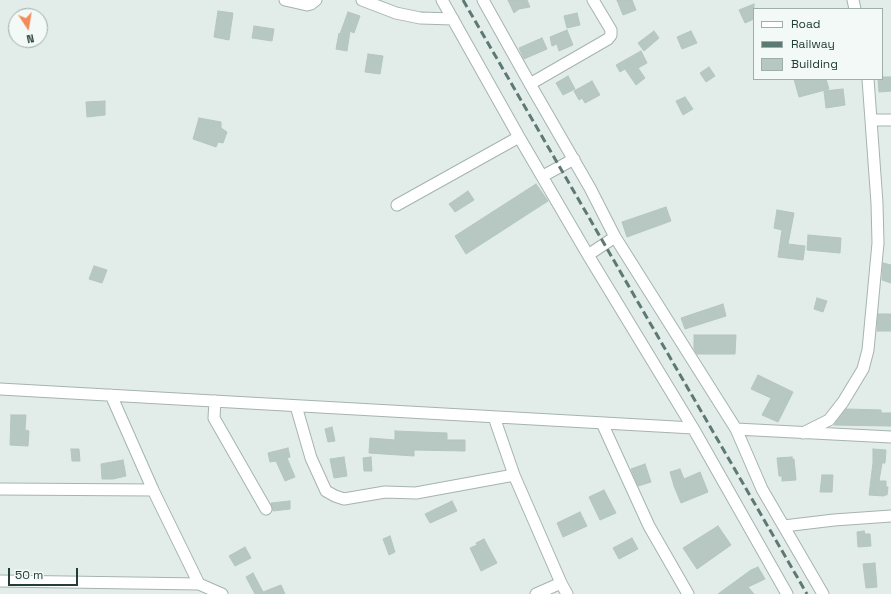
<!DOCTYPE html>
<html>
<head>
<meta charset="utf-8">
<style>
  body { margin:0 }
  #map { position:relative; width:891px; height:594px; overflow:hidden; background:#e2ece9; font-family:"Space Grotesk",sans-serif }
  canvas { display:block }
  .legend { position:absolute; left:753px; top:8px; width:130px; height:72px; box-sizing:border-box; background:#f3f9f6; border:1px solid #9faeaa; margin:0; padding:5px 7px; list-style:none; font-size:12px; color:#223e38 }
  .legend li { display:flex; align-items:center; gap:8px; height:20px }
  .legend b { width:20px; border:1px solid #9faeaa }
  .north { position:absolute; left:8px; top:8px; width:40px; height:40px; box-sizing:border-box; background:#f3f9f6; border:1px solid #9faeaa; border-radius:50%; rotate:168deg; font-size:11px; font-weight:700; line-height:16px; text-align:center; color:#223e38 }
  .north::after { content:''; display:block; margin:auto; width:14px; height:18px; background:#f48959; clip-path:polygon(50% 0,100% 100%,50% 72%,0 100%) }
  .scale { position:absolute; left:8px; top:568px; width:70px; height:18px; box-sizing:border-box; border:2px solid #223e38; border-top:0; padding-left:5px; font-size:12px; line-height:14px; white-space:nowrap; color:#223e38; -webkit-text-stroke:3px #f3f9f6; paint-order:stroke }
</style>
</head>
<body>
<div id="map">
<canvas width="891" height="594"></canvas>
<ul class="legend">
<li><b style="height:5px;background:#fff"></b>Road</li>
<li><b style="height:5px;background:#5c7973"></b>Railway</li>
<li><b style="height:11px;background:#b7c7c2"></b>Building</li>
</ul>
<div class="north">N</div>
<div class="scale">50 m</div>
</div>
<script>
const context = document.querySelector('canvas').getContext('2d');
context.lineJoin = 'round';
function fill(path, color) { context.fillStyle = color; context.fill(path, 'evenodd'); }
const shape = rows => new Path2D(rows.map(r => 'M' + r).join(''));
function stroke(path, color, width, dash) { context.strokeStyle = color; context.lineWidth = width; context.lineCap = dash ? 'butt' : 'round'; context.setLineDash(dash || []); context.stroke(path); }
const building = shape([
  [508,0,527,0,530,7,519,9,514,13,508,0],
  [617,0,632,0,636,10,623,15,617,0],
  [754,4,754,19,745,23,739,10,754,4],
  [218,11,233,13,229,40,214,37,218,11],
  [348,12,360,16,354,33,350,31,347,51,336,49,339,33,340,34,348,12],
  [577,13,580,25,567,28,564,16,577,13],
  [254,26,274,29,272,41,252,38,254,26],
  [567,30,573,45,559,51,557,44,552,46,550,37,567,30],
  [654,31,659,38,644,51,638,43,654,31],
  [691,31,697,43,682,49,677,37,691,31],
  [542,38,547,49,524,59,519,48,542,38],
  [641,51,647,63,638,68,645,78,636,85,625,69,620,72,616,65,641,51],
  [368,54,383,56,380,74,365,72,368,54],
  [709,67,715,76,706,82,700,73,709,67],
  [568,76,575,89,563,95,556,83,568,76],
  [882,77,891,77,891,91,879,92,878,79,882,79,882,77],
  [794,79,826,79,829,89,799,97,794,79],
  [592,81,600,95,585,103,582,98,579,100,574,91,592,81],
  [843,89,845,105,826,108,824,91,843,89],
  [685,97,693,109,683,115,676,101,685,97],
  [105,101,105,115,87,117,86,102,105,101],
  [199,118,221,122,221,128,227,132,223,143,218,142,216,147,193,139,199,118],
  [536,184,548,201,466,254,455,236,536,184],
  [468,191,474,200,455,212,449,204,468,191],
  [666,207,671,221,627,237,622,222,666,207],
  [777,210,794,213,788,244,805,246,803,260,778,257,782,230,774,228,777,210],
  [808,235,841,238,840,253,807,250,808,235],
  [883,263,891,265,891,283,882,280,883,263],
  [94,266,107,270,102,283,89,279,94,266],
  [817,298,827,301,823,312,814,309,817,298],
  [723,304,726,316,685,329,681,318,723,304],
  [878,314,891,314,891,331,877,331,878,314],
  [694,335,736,335,735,354,697,354,694,349,694,335],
  [758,375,793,392,778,422,762,415,771,398,751,389,758,375],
  [846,409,881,410,881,413,891,413,891,426,834,425,846,409],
  [11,415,26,415,25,430,29,431,28,446,10,445,11,415],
  [332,427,335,441,328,442,325,429,332,427],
  [395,431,447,433,447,440,465,440,465,451,414,450,414,456,369,453,370,438,395,440,395,431],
  [288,448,290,457,287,458,295,477,285,481,276,461,270,462,268,453,288,448],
  [71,449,79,449,80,461,72,461,71,449],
  [873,449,886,450,885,463,882,463,879,481,886,481,886,487,888,487,887,495,885,495,884,496,869,495,873,463,873,449],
  [344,457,347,476,334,478,330,459,344,457],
  [371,457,372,471,364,471,363,458,371,457],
  [792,457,792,459,794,459,796,480,782,481,782,476,779,476,777,458,792,457],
  [123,460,126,476,113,479,102,479,101,464,123,460],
  [645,464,651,482,638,486,631,469,645,464],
  [680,469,684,479,700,472,708,492,681,503,674,486,670,472,680,469],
  [822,475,833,475,832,492,820,492,822,475],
  [604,490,616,513,600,520,589,497,604,490],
  [290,501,290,509,273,511,271,503,290,501],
  [452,501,457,511,430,523,425,514,452,501],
  [580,512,587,526,563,537,557,523,580,512],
  [718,526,731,545,697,569,683,548,718,526],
  [864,531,865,534,870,534,871,546,858,547,857,532,864,531],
  [390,536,395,552,389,555,383,539,390,536],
  [632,538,638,549,619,559,613,548,632,538],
  [484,539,497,563,481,571,470,548,477,545,476,543,484,539],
  [245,547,251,558,235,566,229,556,245,547],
  [875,563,877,587,866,588,863,564,875,563],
  [758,567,765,579,748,587,754,594,718,594,751,570,758,567],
  [253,573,263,592,281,585,285,594,255,594,246,577,253,573]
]);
fill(building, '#b7c7c2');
stroke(building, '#b4c6c0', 1);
const street = shape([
  [285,0,307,5,311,4,316,0],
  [362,0,396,13,420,18,453,19],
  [442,0,519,137,588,255,693,428,787,594],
  [483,0,530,84,590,188,615,237,736,429,762,489,823,594],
  [853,0,855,9],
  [530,84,608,39,611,35,611,30,593,0],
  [872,120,891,120],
  [543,176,574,159],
  [397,205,519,137],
  [588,255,615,237],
  [0,389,693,428],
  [111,395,153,490,199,584,222,594],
  [215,401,214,418,266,509],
  [296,406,311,458,326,491,335,496,344,499,385,492,416,493,514,475],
  [494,417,514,475,561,583,567,594],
  [602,423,649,526,688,594],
  [736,429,891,437],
  [803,433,829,420,843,402,863,369,868,350,878,243,877,203,868,79],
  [0,489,153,490],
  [784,526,834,520,891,516],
  [0,581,199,584],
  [536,594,561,583]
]);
stroke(street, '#a5b4b0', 13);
stroke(street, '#fff', 11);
stroke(shape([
  [463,0,807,594]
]), '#5c7973', 3, [8, 4]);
</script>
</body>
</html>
